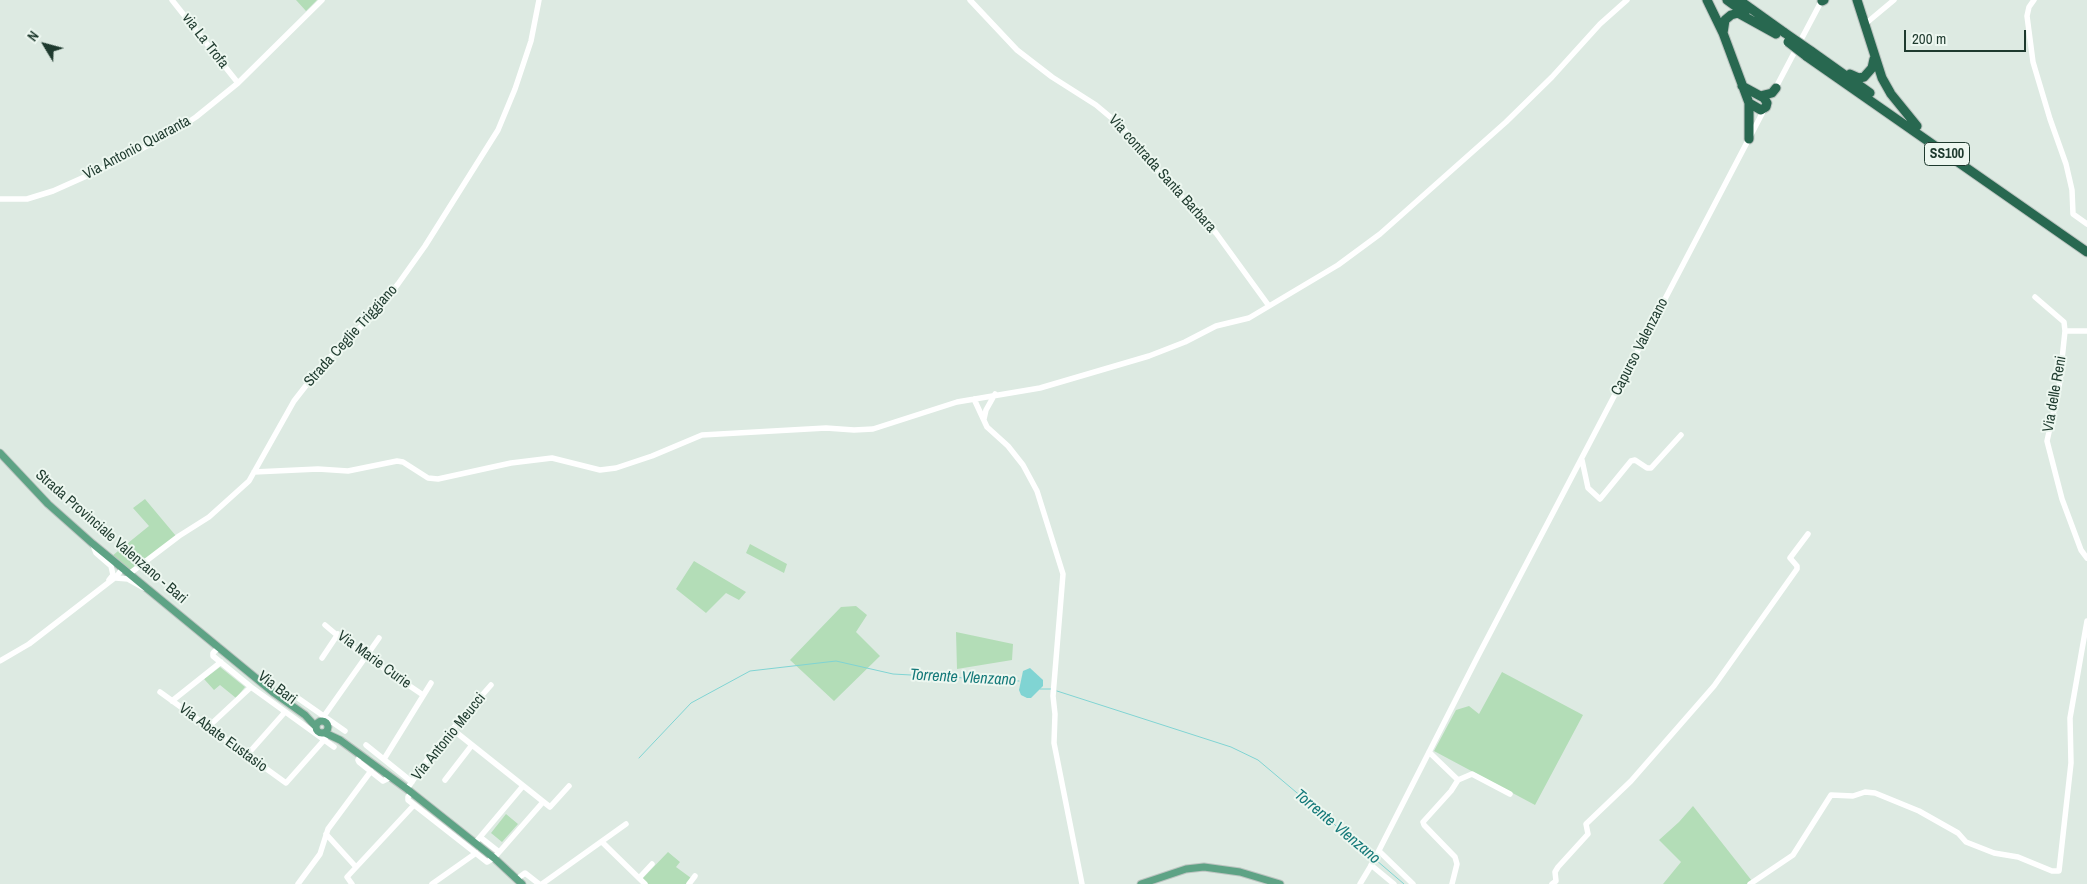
<!DOCTYPE html>
<html>
<head>
<meta charset="utf-8">
<style>
  body { margin:0 }
  #map { position:relative; width:2087px; height:884px; overflow:hidden; background:#ddeae2; font-family:"Archivo Narrow",sans-serif }
  canvas { display:block }
  .north { position:absolute; left:20px; top:20px; width:50px; height:50px; -webkit-text-stroke:4px #edf7f0; paint-order:stroke; rotate:307deg; font-size:14px; font-weight:700; line-height:20px; text-align:center; color:#1e3a2e }
  .north::after { content:''; display:block; margin:auto; width:18px; height:22px; background:#1e3a2e; clip-path:polygon(50% 0,100% 100%,50% 72%,0 100%) }
  .scale { position:absolute; left:1904px; top:30px; width:122px; height:22px; box-sizing:border-box; border:2px solid #1e3a2e; border-top:0; padding-left:6px; font-size:15px; line-height:18px; white-space:nowrap; color:#1e3a2e; -webkit-text-stroke:4px #edf7f0; paint-order:stroke }
</style>
</head>
<body>
<div id="map">
<canvas width="2087" height="884"></canvas>
<div class="north">N</div>
<div class="scale">200 m</div>
</div>
<script>
const context = document.querySelector('canvas').getContext('2d');
context.lineJoin = 'round';
function fill(path, color) { context.fillStyle = color; context.fill(path, 'evenodd'); }
const shape = rows => new Path2D(rows.map(r => 'M' + r).join(''));
function stroke(path, color, width, dash) { context.strokeStyle = color; context.lineWidth = width; context.lineCap = dash ? 'butt' : 'round'; context.setLineDash(dash || []); context.stroke(path); }
function write(font, color, halo, rows, align = 'center') {
  context.font = font + ' "Archivo Narrow",sans-serif'; context.lineWidth = 4; context.setLineDash([]); context.textBaseline = 'middle'; context.strokeStyle = halo; context.fillStyle = color; for (const [text, x, y, turn = 0] of rows) {
    context.save(); context.translate(x, y); context.rotate((+turn || 0) * Math.PI / 180); context.textAlign = isNaN(turn) ? turn : align; if (halo) context.strokeText(text, 0, 0); context.fillText(text, 0, 0); context.restore();
  }
}
fill(shape([
  [296,0,317,0,306,11],
  [145,499,176,536,131,571,112,556,149,526,133,508],
  [750,544,787,564,784,573,746,553],
  [694,561,746,592,739,600,726,593,706,613,676,589],
  [856,606,867,615,856,632,880,656,834,701,790,660,841,607],
  [956,632,1013,644,1012,660,957,669],
  [220,667,245,687,236,698,220,685,214,690,204,679],
  [1502,672,1583,715,1535,805,1434,751,1456,710,1469,706,1479,714],
  [1693,806,1752,881,1748,884,1663,884,1681,862,1659,840,1679,822],
  [506,814,518,824,502,842,491,833],
  [668,852,680,862,676,867,691,878,686,884,648,884,642,879]
]), '#b3ddb7');
fill(shape([
  [1030,668,1043,680,1043,686,1031,698,1027,698,1021,695,1019,690,1023,671]
]), '#80d4d3');
stroke(shape([
  [1040,689,1051,689],
  [1057,691,1231,747,1258,760,1373,857],
  [639,758,691,703,750,671,836,661,893,674,1019,681],
  [1376,860,1404,884]
]), '#80d4d3', 1);
const major = shape([
  [0,453,48,504,93,544,274,693,305,715,316,727],
  '316 727a6 6 0 1 1 12 0a6 6 0 1 1-12 0Z',
  [325,733,340,740,407,789,494,858,522,884],
  [1141,884,1186,869,1204,867,1240,872,1280,884]
]);
const highway = shape([
  [1707,0,1723,33,1749,103,1749,139],
  [1727,0,1745,13],
  [1739,0,1785,33],
  [1857,0,1882,78,1891,94,1917,126],
  [1822,1,1824,0],
  [1723,33,1725,20,1731,15,1738,13,1776,34],
  [1811,51,1870,93],
  [1806,56,2087,252],
  [1850,74,1859,78,1864,77,1872,68,1874,59],
  [1742,86,1764,98,1767,103,1766,107,1761,110,1749,103],
  [1760,96,1772,93,1776,88]
]);
stroke(major, '#bcc4c0', 9);
stroke(highway, '#bcc4c0', 11);
stroke(shape([
  [172,0,238,83],
  [970,0,1017,50,1052,77,1096,105,1121,126,1145,152,1160,174,1216,233,1269,306],
  [2034,0,2029,7,2027,16,2033,62,2050,119,2066,164,2072,190,2073,214,2087,224],
  [1864,25,1894,0],
  [1774,91,1822,0],
  [0,199,27,199,53,191,109,166,175,131,196,117,238,83,322,0],
  [2035,297,2064,322,2065,331,2059,388,2047,441,2062,499,2081,550,2087,558],
  [2065,331,2087,331],
  [974,399,987,427,1008,446,1023,465,1037,491,1063,574,1053,696,1055,714,1054,743,1082,884],
  [984,419,986,410,995,394],
  [1582,460,1588,488,1600,499,1631,461,1635,460,1647,468,1651,468,1681,435],
  [254,472,318,469,348,471,397,461,403,462,428,478,438,479,511,463,552,458,600,470,616,468,652,456,702,435,826,428,854,430,873,429,957,402,1040,388,1149,356,1185,342,1216,326,1249,318,1338,265,1380,234,1506,122,1552,77,1600,24,1627,0],
  [93,545,96,553,111,566,113,575,109,580],
  [129,574,179,536,209,517,249,481,294,401,322,365,375,313,398,284,425,246,498,130,515,89,531,41,539,0],
  [116,578,128,579,144,588],
  [325,625,345,642,423,695],
  [219,647,213,653,213,656,251,687,334,747],
  [322,658,338,634],
  [0,661,29,644,117,576,122,569],
  [160,692,286,783,325,739],
  [295,696,345,731],
  [172,701,221,662],
  [324,716,379,638],
  [208,727,251,687],
  [452,729,550,807,569,786],
  [366,745,412,782],
  [1429,752,1458,780,1451,791,1423,822,1424,825,1455,857,1457,864,1452,884],
  [247,755,285,712],
  [361,755,358,760,359,762,383,781,391,777],
  [384,759,431,683],
  [445,780,472,745],
  [1458,780,1472,774,1510,794],
  [407,789,434,750,491,685],
  [411,793,408,797,408,800,487,862,494,858,543,802],
  [326,834,356,867],
  [480,837,499,852],
  [602,842,645,884],
  [475,843,523,786],
  [1379,851,1413,884],
  [1371,865,1394,884],
  [639,878,652,864],
  [517,879,525,873,539,884],
  [298,884,320,854,328,829,371,771],
  [352,884,347,877,414,805],
  [432,884,476,853],
  [542,884,626,824],
  [689,884,695,876],
  [1360,884,1372,864,1478,656,1765,108],
  [1552,884,1556,881,1555,872,1558,867,1588,834,1586,824,1631,781,1714,686,1797,569,1797,566,1790,558,1808,534],
  [1750,884,1793,855,1831,795,1853,796,1865,792,1875,793,1919,811,1958,833,1966,842,1994,853,2018,857,2052,871,2059,871,2071,763,2070,718,2087,621]
]), '#fff', 5.5);
stroke(major, '#5ea385', 7);
stroke(highway, '#286850', 9);
const highwayBridge = shape([
  [1785,33,1811,51],
  [1788,42,1806,56]
]);
stroke(highwayBridge, '#bcc4c0', 11, []);
stroke(highwayBridge, '#286850', 9);
for (const [x, y, w] of [
  [1947,154,45]
]) { const box = new Path2D(); box.roundRect(x - w / 2, y - 11.5, w, 23, 4); context.fillStyle = '#edf7f0'; context.fill(box); stroke(box, '#1e3a2e', 1); }
write('bold 14px', '#1e3a2e', null, [
  ["SS100",1947,154]
]);
write('15px', '#1e3a2e', '#edf7f0', [
  ["via La Trofa",205,41,52],
  ["Via Antonio Quaranta",137,148,-28],
  ["Via contrada Santa Barbara",1162,174,48],
  ["Strada Ceglie Triggiano",351,336,-48],
  ["Capurso Valenzano",1640,347,-63],
  ["Via delle Reni",2055,394,-80],
  ["Strada Provinciale Valenzano - Bari",111,537,41],
  ["Via Marie Curie",374,660,36],
  ["Via Bari",277,688,37],
  ["Via Antonio Meucci",449,737,-51],
  ["Via Abate Eustasio",223,738,36]
]);
write('italic 16px', '#147979', '#edf7f0', [
  ["Torrente Vlenzano",963,678,3],
  ["Torrente Vlenzano",1337,827,40]
]);
</script>
</body>
</html>
